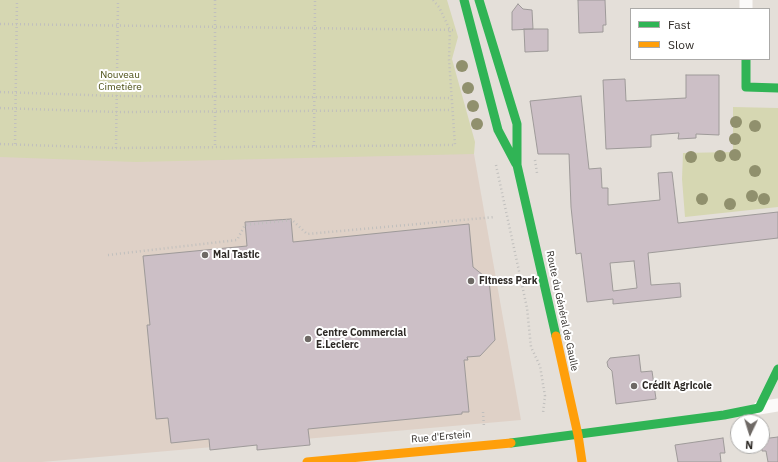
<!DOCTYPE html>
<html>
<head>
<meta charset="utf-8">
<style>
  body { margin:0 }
  #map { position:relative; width:778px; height:462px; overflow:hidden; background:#e4dfd9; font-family:"IBM Plex Sans",sans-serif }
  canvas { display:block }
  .legend { position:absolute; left:630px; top:8px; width:140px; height:52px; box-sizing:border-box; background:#fff; border:1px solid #abaaa8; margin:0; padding:5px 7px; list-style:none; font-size:12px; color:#2e2a26 }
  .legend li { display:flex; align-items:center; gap:8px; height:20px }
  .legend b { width:20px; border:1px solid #abaaa8 }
  .north { position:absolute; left:730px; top:414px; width:40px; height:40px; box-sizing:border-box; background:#fff; border:1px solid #abaaa8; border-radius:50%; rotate:184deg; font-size:11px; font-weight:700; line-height:16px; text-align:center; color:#2e2a26 }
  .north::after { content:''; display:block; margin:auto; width:14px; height:18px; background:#6e6965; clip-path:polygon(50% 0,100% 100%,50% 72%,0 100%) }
</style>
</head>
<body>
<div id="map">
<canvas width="778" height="462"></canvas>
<ul class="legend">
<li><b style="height:5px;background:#30b455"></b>Fast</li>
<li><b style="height:5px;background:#ff9f0a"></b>Slow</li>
</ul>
<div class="north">N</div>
</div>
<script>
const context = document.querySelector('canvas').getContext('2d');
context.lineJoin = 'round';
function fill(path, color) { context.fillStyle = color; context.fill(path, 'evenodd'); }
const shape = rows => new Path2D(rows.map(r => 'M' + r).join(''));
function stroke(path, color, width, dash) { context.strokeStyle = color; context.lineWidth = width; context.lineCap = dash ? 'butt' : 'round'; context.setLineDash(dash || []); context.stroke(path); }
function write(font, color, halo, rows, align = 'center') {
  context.font = font + ' "IBM Plex Sans",sans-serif'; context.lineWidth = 4; context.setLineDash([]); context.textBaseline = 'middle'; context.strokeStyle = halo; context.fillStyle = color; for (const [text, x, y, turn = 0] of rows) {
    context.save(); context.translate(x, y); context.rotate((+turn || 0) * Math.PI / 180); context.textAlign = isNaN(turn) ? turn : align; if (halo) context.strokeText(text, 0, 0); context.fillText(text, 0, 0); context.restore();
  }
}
fill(shape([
  [0,150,474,154,521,420,42,462,0,462]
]), '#dfd1c7');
fill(shape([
  [0,0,447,0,458,37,452,59,475,142,474,154,136,162,0,157],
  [733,107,778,108,778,207,685,217,682,179,683,153,733,152]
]), '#d6d7b2');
const building = shape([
  [578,0,605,0,606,25,603,25,603,32,579,33,578,0],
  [518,4,523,9,532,10,533,29,512,30,512,12,518,4],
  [524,29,548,29,548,51,525,52,524,29],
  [686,75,719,75,719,135,696,134,696,138,678,139,679,133,651,135,651,147,606,149,603,80,625,79,626,101,686,98,686,75],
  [581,96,589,169,601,168,602,188,608,188,608,205,660,200,658,173,672,172,678,223,778,212,778,238,648,253,651,285,680,283,681,297,613,304,613,299,587,302,581,253,576,254,571,207,569,154,538,154,530,101,581,96],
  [634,261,637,288,613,291,610,263,634,261],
  [291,219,293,242,469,224,473,267,489,280,495,340,480,356,467,357,468,360,464,360,469,412,462,412,462,414,308,429,310,445,257,450,257,445,210,450,209,439,171,443,168,418,156,419,147,325,150,325,143,256,247,246,245,222,291,219],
  [639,355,641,372,652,371,656,399,616,404,612,371,608,367,607,362,610,358,639,355],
  [778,437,778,462,768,462,766,451,762,451,762,439,778,437],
  [723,438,725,453,720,453,721,462,678,462,675,445,723,438]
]);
fill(building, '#ccbfc6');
stroke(building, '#9e9a99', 1);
stroke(shape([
  [215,0,215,147],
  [0,24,456,30],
  [0,92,117,96,452,98],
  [0,108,117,112,452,110],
  [0,144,116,148,455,145,449,59,450,30,439,7,433,0],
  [15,144,17,0],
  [314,146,315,0],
  [116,148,118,0],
  [535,160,537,173],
  [496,165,527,308,531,347,540,366,545,396,543,413],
  [108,255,237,240,245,225,292,220,307,234,495,217],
  [483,412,484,427]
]), '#c0bfbd', 2.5, [1, 3]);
stroke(shape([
  [746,0,746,9],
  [759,408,778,405]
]), '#fbfaf9', 13);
stroke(shape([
  [464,0,498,130,516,164],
  [479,0,517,124,517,165,556,336],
  [746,59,746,87,778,88],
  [511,443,724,415,759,408,778,369]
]), '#30b455', 9);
stroke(shape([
  [556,336,578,435,582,462],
  [307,462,511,443]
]), '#ff9f0a', 9);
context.fillStyle = '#90906d';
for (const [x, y] of [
  [462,66],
  [468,88],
  [473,106],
  [736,122],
  [477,124],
  [755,126],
  [735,139],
  [735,155],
  [720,156],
  [691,157],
  [755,171],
  [752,196],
  [702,199],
  [764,199],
  [730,204]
]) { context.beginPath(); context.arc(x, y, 6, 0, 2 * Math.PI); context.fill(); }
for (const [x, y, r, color] of [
  [205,255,4,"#6e6965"],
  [471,281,4,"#6e6965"],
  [308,339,4,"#6e6965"],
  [634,386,4,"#6e6965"]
]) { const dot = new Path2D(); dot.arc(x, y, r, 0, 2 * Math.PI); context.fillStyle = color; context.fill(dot); stroke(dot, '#fff', 1.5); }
write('10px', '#4b4f15', '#fff', [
  ["Nouveau",120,75],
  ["Cimetière",120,87]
]);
write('bold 10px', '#2e2a26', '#fff', [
  ["Mai Tastic",213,255],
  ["Fitness Park",479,281],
  ["Centre Commercial",316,333],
  ["E.Leclerc",316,345],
  ["Crédit Agricole",642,386]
], 'left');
write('10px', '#2e2a26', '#fff', [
  ["Route du Général de Gaulle",562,311,78],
  ["Rue d'Erstein",441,437,-5]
]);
</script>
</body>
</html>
